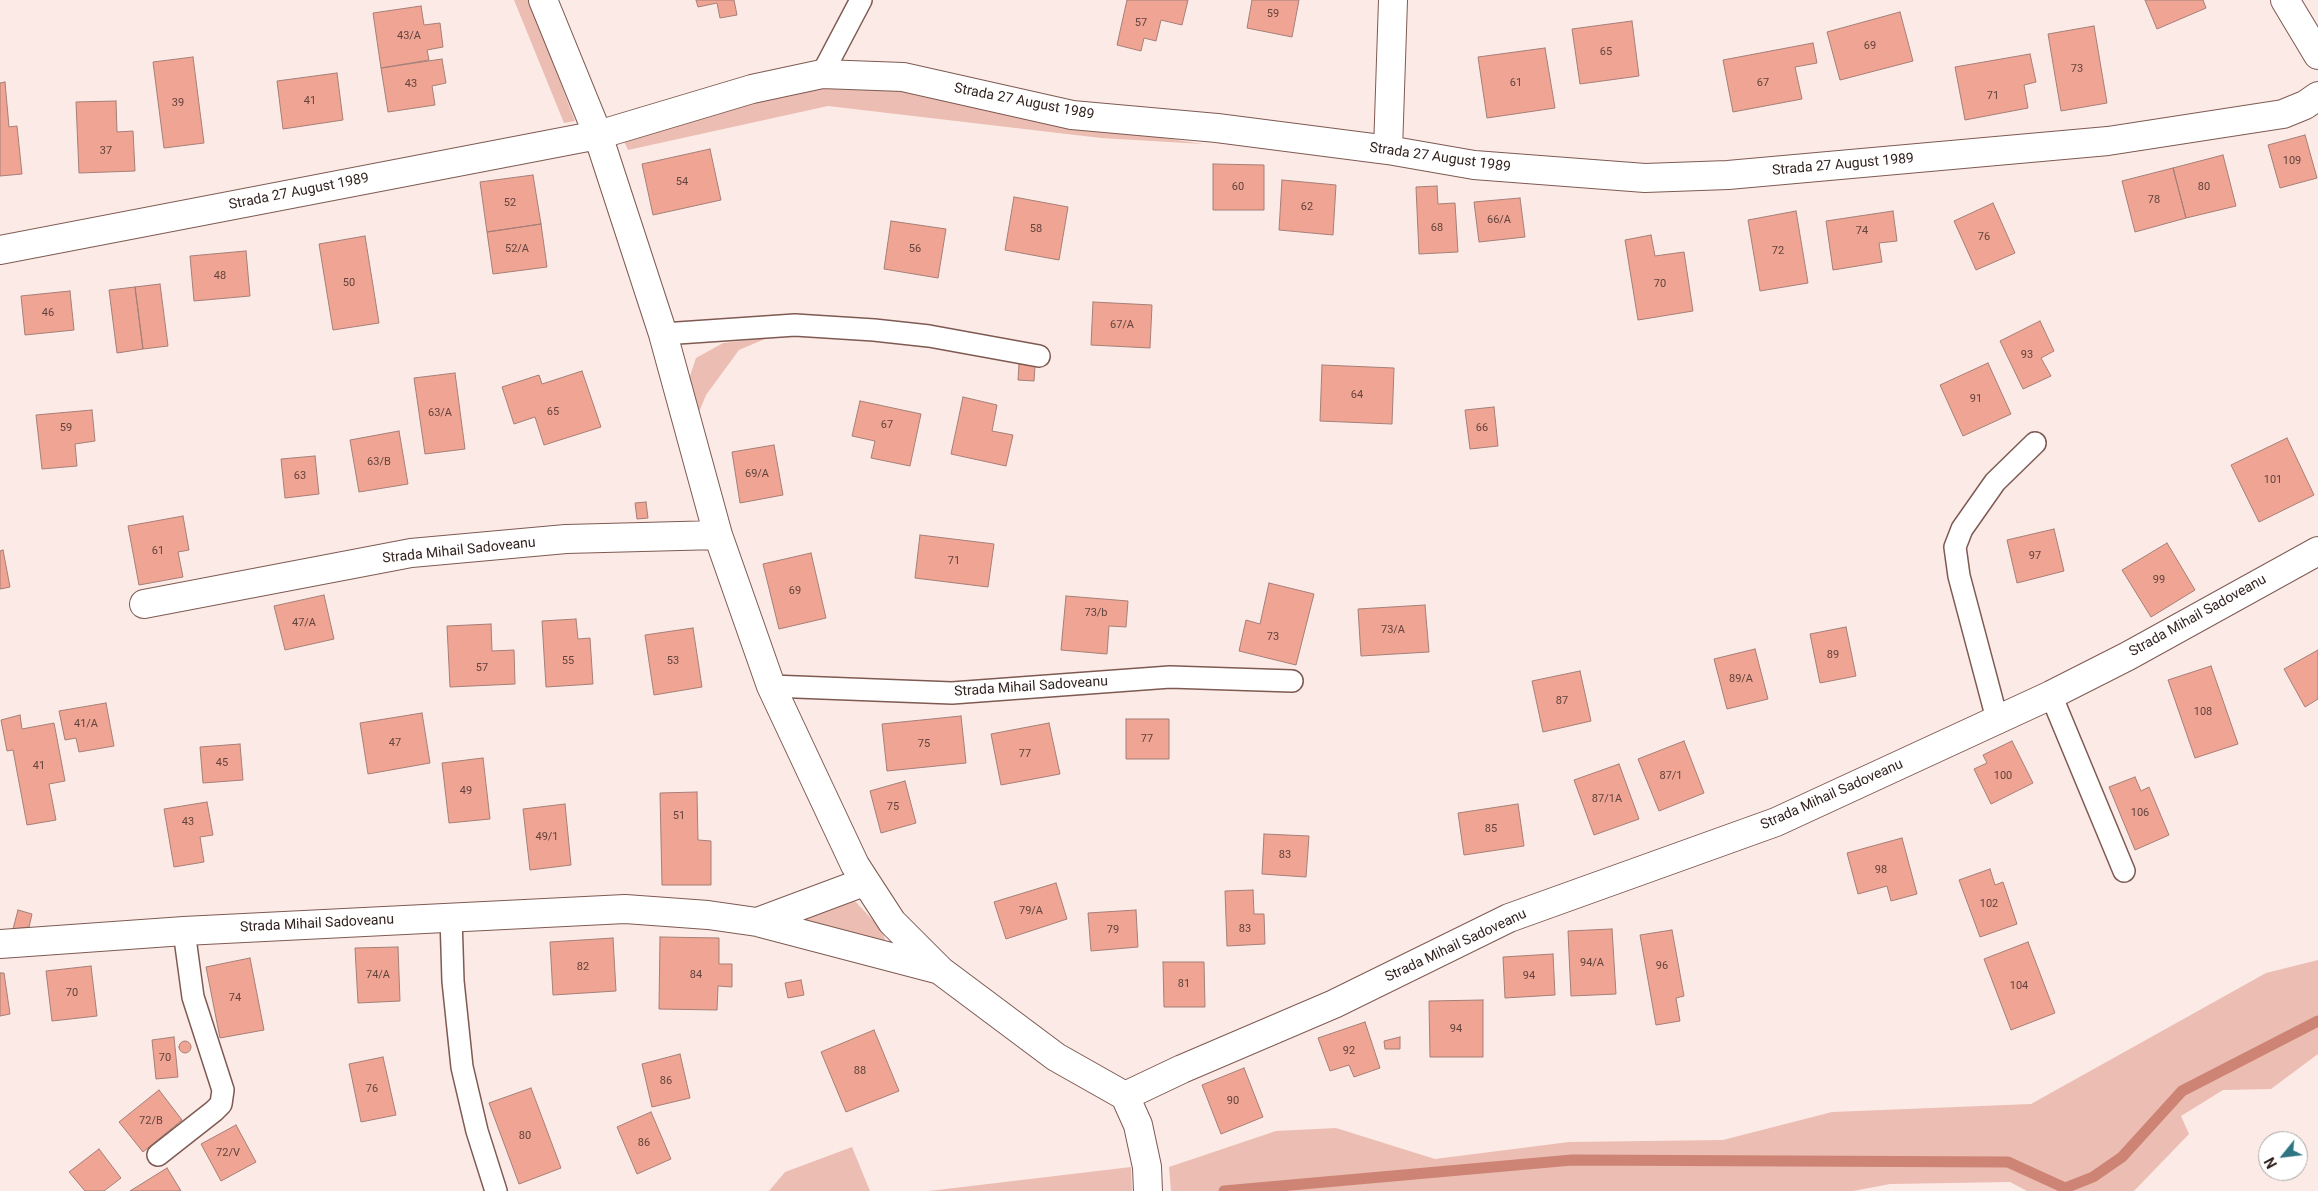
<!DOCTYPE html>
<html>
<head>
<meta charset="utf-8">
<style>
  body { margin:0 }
  #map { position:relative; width:2318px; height:1191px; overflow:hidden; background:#fceae6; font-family:Roboto,sans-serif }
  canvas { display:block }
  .north { position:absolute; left:2258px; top:1131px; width:50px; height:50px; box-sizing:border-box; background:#fff; border:1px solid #ada7a6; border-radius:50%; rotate:241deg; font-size:14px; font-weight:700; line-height:20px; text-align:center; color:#332320 }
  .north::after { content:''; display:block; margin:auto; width:18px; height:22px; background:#2e7482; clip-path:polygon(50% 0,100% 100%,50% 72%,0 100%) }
</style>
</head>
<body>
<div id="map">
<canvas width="2318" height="1191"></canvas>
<div class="north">N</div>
</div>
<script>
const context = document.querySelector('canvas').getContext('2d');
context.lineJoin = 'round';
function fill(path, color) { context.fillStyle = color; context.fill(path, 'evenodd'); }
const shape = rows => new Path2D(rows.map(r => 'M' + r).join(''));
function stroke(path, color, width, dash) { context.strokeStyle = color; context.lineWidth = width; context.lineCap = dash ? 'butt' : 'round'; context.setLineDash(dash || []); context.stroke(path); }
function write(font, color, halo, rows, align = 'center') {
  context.font = font + ' Roboto,sans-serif'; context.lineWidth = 5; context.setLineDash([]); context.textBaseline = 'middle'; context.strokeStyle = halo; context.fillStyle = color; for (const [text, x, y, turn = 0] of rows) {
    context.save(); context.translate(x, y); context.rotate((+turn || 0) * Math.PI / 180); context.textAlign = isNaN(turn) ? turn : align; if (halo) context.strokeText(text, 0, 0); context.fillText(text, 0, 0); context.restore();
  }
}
fill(shape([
  [514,0,529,0,575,121,564,123],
  [884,85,1029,117,1203,144,1101,138,828,106,628,150,623,139,728,105,819,86],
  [767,338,739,350,706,395,697,417,688,382,696,358,723,343],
  [854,900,882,930,888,948,793,920],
  [2318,960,2318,1054,2271,1089,2223,1090,2181,1116,2189,1134,2134,1191,2027,1191,2010,1182,1890,1184,1853,1191,1171,1191,1169,1167,1276,1131,1336,1128,1435,1159,1569,1142,1723,1140,1832,1112,2031,1104,2266,973],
  [852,1147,870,1191,769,1191,785,1172],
  [1131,1167,1132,1191,929,1191]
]), '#ecbdb2');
stroke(shape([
  [1224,1191,1572,1160,2008,1162,2065,1188,2093,1177,2122,1157,2182,1091,2318,1021]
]), '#cd8474', 11);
const building = shape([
  [696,0,734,0,737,15,720,18,717,3,698,7,696,0],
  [1127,0,1188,0,1182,25,1161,20,1156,41,1144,38,1141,51,1117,45,1127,0],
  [1252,0,1299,0,1292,37,1247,28,1252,0],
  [2145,0,2203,0,2206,8,2157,29,2145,0],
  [421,6,424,25,440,23,443,47,427,50,429,60,381,68,373,13,421,6],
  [1900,12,1913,61,1840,80,1827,32,1900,12],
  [1632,21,1639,76,1580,84,1572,29,1632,21],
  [2094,26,2107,103,2061,111,2048,34,2094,26],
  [1813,43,1817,63,1795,67,1802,99,1733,112,1723,60,1813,43],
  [1545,48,1555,108,1487,118,1478,57,1545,48],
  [2030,54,2036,82,2024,85,2028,108,1965,120,1955,67,2030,54],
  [193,57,204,143,164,148,153,62,193,57],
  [442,59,446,83,432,86,435,105,388,112,381,68,442,59],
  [337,73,343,120,283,129,277,81,337,73],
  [5,82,9,127,17,126,22,174,0,176,0,83,5,82],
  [116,101,117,132,133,131,135,171,79,173,76,102,116,101],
  [2305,135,2317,178,2280,188,2268,145,2305,135],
  [710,149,721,200,653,215,642,164,710,149],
  [2223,155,2236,206,2186,218,2173,168,2223,155],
  [1213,164,1264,165,1264,210,1213,210,1213,164],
  [2173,168,2186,218,2135,232,2122,181,2173,168],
  [533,175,541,224,487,232,480,182,533,175],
  [1282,180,1336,185,1333,235,1279,230,1282,180],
  [1437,186,1438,204,1455,203,1458,252,1419,254,1416,187,1437,186],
  [1014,197,1068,207,1059,260,1005,250,1014,197],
  [1520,198,1525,237,1479,242,1474,202,1520,198],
  [1993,203,2015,253,1976,270,1954,221,1993,203],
  [1796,211,1808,283,1760,291,1748,220,1796,211],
  [1893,211,1897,241,1879,243,1882,262,1833,270,1826,221,1893,211],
  [891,221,946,229,938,278,884,269,891,221],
  [541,224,547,267,493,274,487,232,541,224],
  [1651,235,1655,256,1684,252,1693,311,1638,320,1625,240,1651,235],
  [365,236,379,323,333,330,319,244,365,236],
  [246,251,250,296,194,301,190,256,246,251],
  [160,284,168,346,143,349,135,287,160,284],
  [135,287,143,349,117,353,109,290,135,287],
  [70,291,74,330,25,335,21,296,70,291],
  [1093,302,1152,305,1150,348,1091,345,1093,302],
  [2040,321,2054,351,2041,358,2051,376,2023,389,2000,341,2040,321],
  [1988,363,2011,414,1963,436,1940,385,1988,363],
  [1019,364,1035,366,1034,381,1018,380,1019,364],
  [1322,365,1394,368,1392,424,1320,421,1322,365],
  [582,371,601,427,544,445,535,417,514,424,502,387,539,375,542,384,582,371],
  [455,373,465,449,425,454,414,378,455,373],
  [963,397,997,405,992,431,1013,435,1006,466,951,454,963,397],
  [860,401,921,414,910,466,871,458,875,441,852,436,860,401],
  [1494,407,1498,446,1470,449,1465,410,1494,407],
  [92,410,95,441,75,444,77,466,42,469,36,415,92,410],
  [399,431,408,484,359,492,350,440,399,431],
  [2287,438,2314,495,2259,522,2231,465,2287,438],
  [774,445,783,495,740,503,732,452,774,445],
  [315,456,319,494,285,498,281,459,315,456],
  [646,502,648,518,637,519,635,503,646,502],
  [183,516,189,550,178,552,183,577,139,585,128,526,183,516],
  [2054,529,2064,571,2017,583,2007,540,2054,529],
  [920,535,994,544,988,587,915,578,920,535],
  [2167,543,2195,590,2151,617,2122,570,2167,543],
  [3,550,10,587,0,589,0,551,3,550],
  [811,553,826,618,779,629,763,564,811,553],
  [1269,583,1314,594,1296,665,1239,651,1246,620,1260,624,1269,583],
  [324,595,334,639,285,650,274,606,324,595],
  [1066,596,1128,601,1126,627,1109,626,1107,654,1061,650,1066,596],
  [1425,605,1429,652,1361,656,1358,609,1425,605],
  [576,619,578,639,590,638,593,684,546,687,542,621,576,619],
  [491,624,492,651,514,650,515,684,450,687,447,626,491,624],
  [1846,627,1856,676,1820,683,1810,634,1846,627],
  [693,628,702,687,654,695,645,635,693,628],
  [1755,649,1768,699,1727,709,1714,659,1755,649],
  [2318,650,2318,699,2305,707,2284,669,2318,650],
  [2211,666,2238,744,2195,758,2168,680,2211,666],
  [1580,671,1591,721,1543,732,1532,681,1580,671],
  [106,703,114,746,79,752,76,738,65,740,59,711,106,703],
  [422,713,430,763,368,774,360,723,422,713],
  [20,715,22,729,54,723,65,781,49,784,56,820,27,825,13,750,7,751,1,720,20,715],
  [961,716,966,763,887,771,882,724,961,716],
  [1126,719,1169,719,1169,759,1126,759,1126,719],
  [1049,723,1060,774,1001,785,991,734,1049,723],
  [1684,741,1704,793,1659,811,1638,759,1684,741],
  [2012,741,2033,783,1991,804,1974,769,1987,763,1983,755,2012,741],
  [240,744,243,780,203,783,200,747,240,744],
  [483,758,490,819,449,823,442,763,483,758],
  [1619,764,1639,819,1594,835,1574,780,1619,764],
  [2135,777,2141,791,2149,787,2169,835,2135,850,2109,787,2135,777],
  [905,781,916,823,881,833,870,791,905,781],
  [697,792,698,840,711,841,711,885,662,885,660,793,697,792],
  [207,802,213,835,200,837,204,862,174,867,164,809,207,802],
  [565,804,571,865,530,870,523,809,565,804],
  [1518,804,1524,846,1464,855,1458,813,1518,804],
  [1264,834,1309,836,1306,877,1262,874,1264,834],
  [1902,838,1917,894,1891,901,1887,886,1858,894,1847,853,1902,838],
  [1990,869,1995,885,2003,882,2017,924,1980,937,1959,880,1990,869],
  [1056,883,1067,919,1006,939,994,902,1056,883],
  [1253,890,1254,914,1264,914,1265,944,1227,946,1225,891,1253,890],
  [18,910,32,914,29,927,13,929,18,910],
  [1136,910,1138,947,1091,951,1088,913,1136,910],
  [1612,929,1616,994,1571,996,1568,931,1612,929],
  [1672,930,1684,996,1676,998,1680,1021,1656,1025,1640,935,1672,930],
  [660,937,719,938,719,964,732,964,732,987,718,986,717,1010,659,1009,660,937],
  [613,938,616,991,553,995,550,942,613,938],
  [2028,942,2055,1013,2011,1030,1984,959,2028,942],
  [398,947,400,1001,358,1003,355,948,398,947],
  [1553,954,1555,995,1505,998,1503,957,1553,954],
  [250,958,264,1030,220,1038,206,967,250,958],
  [1163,962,1204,962,1205,1007,1164,1007,1163,962],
  [91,966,97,1016,52,1021,46,971,91,966],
  [0,973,4,973,10,1014,0,1016,0,973],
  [801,980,804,995,788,998,785,983,801,980],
  [1483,1000,1483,1057,1430,1057,1429,1001,1483,1000],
  [1365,1022,1380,1068,1354,1077,1349,1065,1330,1071,1318,1038,1365,1022],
  [874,1030,899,1091,846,1112,821,1052,874,1030],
  [174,1037,178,1077,156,1079,152,1040,174,1037],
  [1400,1037,1400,1049,1385,1049,1384,1041,1400,1037],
  '179 1047a6 6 0 1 1 12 0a6 6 0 1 1-12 0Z',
  [680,1054,690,1098,652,1107,642,1064,680,1054],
  [383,1057,396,1115,361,1122,349,1064,383,1057],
  [1244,1068,1263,1117,1221,1134,1202,1085,1244,1068],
  [531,1088,561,1168,519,1184,489,1103,531,1088],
  [159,1090,182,1120,143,1152,119,1122,159,1090],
  [651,1112,671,1159,637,1174,617,1127,651,1112],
  [236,1125,256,1162,221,1181,201,1144,236,1125],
  [99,1149,121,1178,104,1191,85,1191,69,1172,99,1149],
  [167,1168,181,1191,130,1191,167,1168]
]);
fill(building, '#f0a493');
stroke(building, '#a57f77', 1);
const lane = shape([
  [822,74,861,0],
  [663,334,795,325,874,330,929,336,1039,356],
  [771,686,952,693,1170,677,1292,681],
  [2051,695,2124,871],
  [1997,719,1959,576,1955,547,1962,529,1995,482,2035,443],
  [451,917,453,981,462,1067,477,1131,496,1191],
  [158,1155,214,1111,221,1104,223,1090,193,997,184,931]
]);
const street = shape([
  [543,0,598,135,663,334,718,535,771,686,855,865,892,922,941,971,1056,1057,1125,1096],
  [2285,0,2318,55],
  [1388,150,1393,0],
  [0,250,598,135,752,89,822,74,903,77,1072,115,1217,128,1388,150,1474,165,1645,178,1728,175,2108,141,2283,114,2305,105,2318,96],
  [144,604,411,553,566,539,718,535],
  [757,922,864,882],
  [0,944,184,931,625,909,708,915,757,922,940,970],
  [1125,1096,1182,1069,1334,1004,1509,918,1776,822,2051,695,2128,656,2318,551],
  [1125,1096,1138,1125,1147,1167,1148,1191]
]);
stroke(lane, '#7e5a52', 24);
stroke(street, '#7e5a52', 30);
stroke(lane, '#fff', 21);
stroke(street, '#fff', 28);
write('11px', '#62433d', null, [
  ["59",1273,14],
  ["57",1141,23],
  ["43/A",409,36],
  ["69",1870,46],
  ["65",1606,52],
  ["73",2077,69],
  ["61",1516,83],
  ["67",1763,83],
  ["43",411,84],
  ["71",1993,96],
  ["41",310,101],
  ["39",178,103],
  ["37",106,151],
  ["109",2292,161],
  ["54",682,182],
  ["60",1238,187],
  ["80",2204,187],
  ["78",2154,200],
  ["52",510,203],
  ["62",1307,207],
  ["66/A",1499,220],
  ["68",1437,228],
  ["58",1036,229],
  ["74",1862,231],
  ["76",1984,237],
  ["52/A",517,249],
  ["56",915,249],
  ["72",1778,251],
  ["48",220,276],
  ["50",349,283],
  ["70",1660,284],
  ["46",48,313],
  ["67/A",1122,325],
  ["93",2027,355],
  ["64",1357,395],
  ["91",1976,399],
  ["65",553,412],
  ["63/A",440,413],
  ["67",887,425],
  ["59",66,428],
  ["66",1482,428],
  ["63/B",379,462],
  ["69/A",757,474],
  ["63",300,476],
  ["101",2273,480],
  ["61",158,551],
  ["97",2035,556],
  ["71",954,561],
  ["99",2159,580],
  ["69",795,591],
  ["73/b",1096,613],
  ["47/A",304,623],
  ["73/A",1393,630],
  ["73",1273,637],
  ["89",1833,655],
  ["55",568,661],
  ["53",673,661],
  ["57",482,668],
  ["89/A",1741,679],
  ["87",1562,701],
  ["108",2203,712],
  ["41/A",86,724],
  ["77",1147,739],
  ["47",395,743],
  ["75",924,744],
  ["77",1025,754],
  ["45",222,763],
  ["41",39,766],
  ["87/1",1671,776],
  ["100",2003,776],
  ["49",466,791],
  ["87/1A",1607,799],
  ["75",893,807],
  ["106",2140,813],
  ["51",679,816],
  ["43",188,822],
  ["85",1491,829],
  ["49/1",547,837],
  ["83",1285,855],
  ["98",1881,870],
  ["102",1989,904],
  ["79/A",1031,911],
  ["83",1245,929],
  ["79",1113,930],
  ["94/A",1592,963],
  ["96",1662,966],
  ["82",583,967],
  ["74/A",378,975],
  ["84",696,975],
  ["94",1529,976],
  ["81",1184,984],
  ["104",2019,986],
  ["70",72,993],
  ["74",235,998],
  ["94",1456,1029],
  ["92",1349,1051],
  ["70",165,1058],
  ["88",860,1071],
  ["86",666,1081],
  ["76",372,1089],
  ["90",1233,1101],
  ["72/B",151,1121],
  ["80",525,1136],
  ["86",644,1143],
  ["72/V",228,1153]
]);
write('14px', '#332320', '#fff', [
  ["Strada 27 August 1989",1024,102,11],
  ["Strada 27 August 1989",1440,158,8],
  ["Strada 27 August 1989",1843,165,-5],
  ["Strada 27 August 1989",299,192,-11],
  ["Strada Mihail Sadoveanu",459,551,-6],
  ["Strada Mihail Sadoveanu",2198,616,-29],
  ["Strada Mihail Sadoveanu",1031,687,-4],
  ["Strada Mihail Sadoveanu",1832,795,-24],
  ["Strada Mihail Sadoveanu",317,924,-3],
  ["Strada Mihail Sadoveanu",1456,946,-25]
]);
</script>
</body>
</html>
